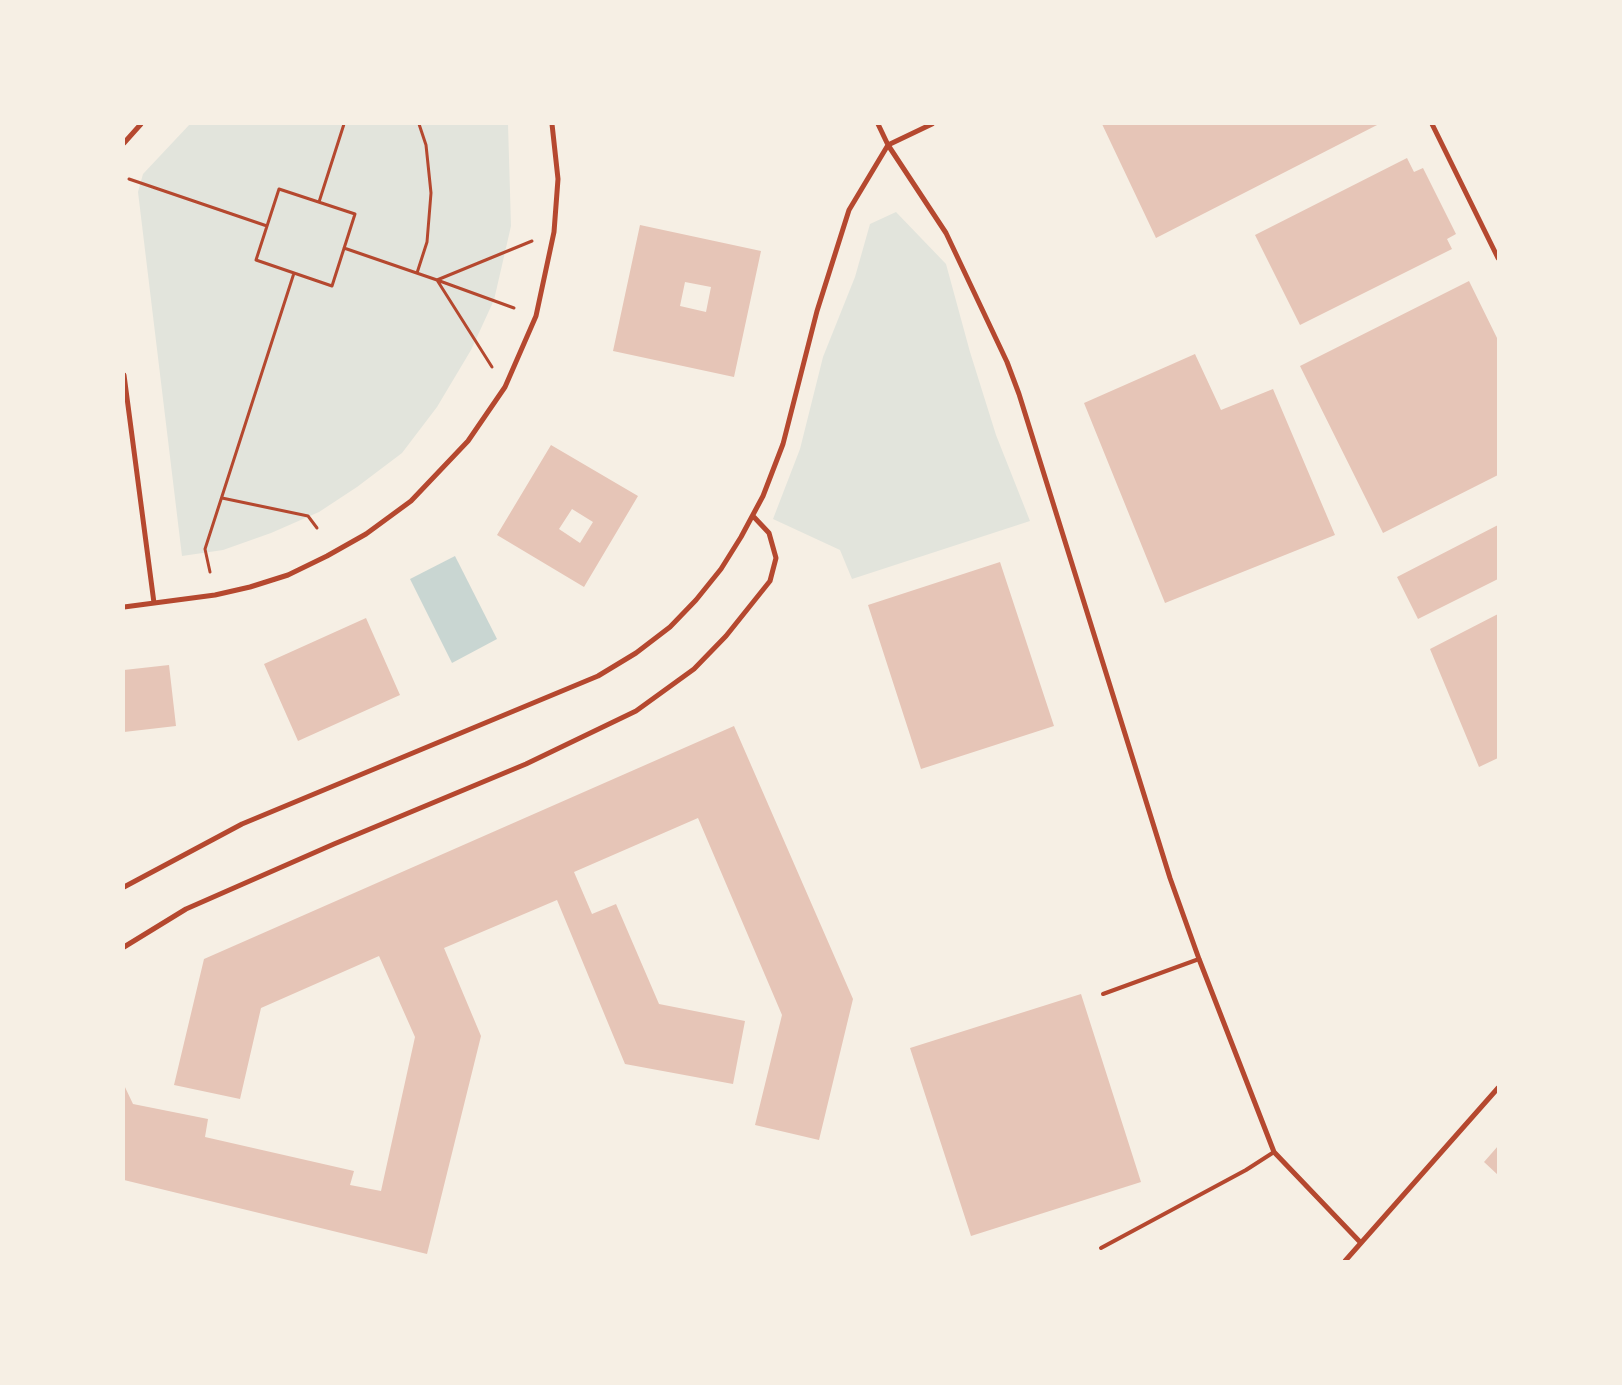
<!DOCTYPE html>
<html>
<head>
<meta charset="utf-8">
<style>
  body { margin:0 }
  #map { position:relative; width:1622px; height:1385px; overflow:hidden; background:#f6efe4; font-family:"Nunito Sans",sans-serif }
  canvas { display:block }
  .frame { position:absolute; inset:0; border:125px solid #f6efe4; pointer-events:none }
</style>
</head>
<body>
<div id="map">
<canvas width="1622" height="1385"></canvas>
<div class="frame"></div>
</div>
<script>
const context = document.querySelector('canvas').getContext('2d');
context.lineJoin = 'round';
function fill(path, color) { context.fillStyle = color; context.fill(path, 'evenodd'); }
const shape = rows => new Path2D(rows.map(r => 'M' + r).join(''));
function stroke(path, color, width, dash) { context.strokeStyle = color; context.lineWidth = width; context.lineCap = dash ? 'butt' : 'round'; context.setLineDash(dash || []); context.stroke(path); }
fill(shape([
  [190,124,508,124,511,226,494,300,471,350,437,407,402,453,357,487,319,512,271,533,223,550,182,556,138,192,143,174],
  [896,212,946,264,970,352,996,435,1030,521,852,579,840,550,773,519,800,449,823,357,855,277,870,224]
]), '#e2e4dc');
fill(shape([
  [455,556,497,639,452,663,410,579]
]), '#c9d6d2');
fill(shape([
  [1102,124,1379,124,1156,238],
  [1407,158,1414,172,1423,168,1456,234,1447,239,1452,249,1300,325,1255,235],
  [640,225,761,251,734,377,613,351],
  [685,282,711,287,706,312,680,306],
  [1469,281,1498,340,1498,475,1383,533,1300,366],
  [1195,354,1221,410,1273,389,1335,535,1165,603,1084,403],
  [551,445,638,496,584,587,497,535],
  [572,509,593,522,580,543,559,529],
  [1498,525,1498,579,1418,619,1397,577],
  [1000,562,1054,726,921,769,868,605],
  [1498,614,1498,758,1479,767,1430,649],
  [366,618,400,695,298,741,264,664],
  [169,665,176,726,124,732,124,670],
  [734,726,853,999,819,1140,755,1125,782,1015,698,818,574,872,592,914,616,904,659,1004,745,1021,733,1084,625,1064,557,900,444,948,481,1036,427,1254,124,1180,124,1085,133,1104,208,1119,205,1137,354,1171,350,1185,381,1191,415,1037,379,956,261,1008,240,1099,174,1085,204,959],
  [1081,994,1141,1182,971,1236,910,1048],
  [1498,1146,1498,1175,1484,1162]
]), '#e6c5b7');
stroke(shape([
  [129,179,267,226],
  [279,189,355,214,332,286,256,260,279,189],
  [319,202,344,124],
  [344,248,437,280,514,308],
  [417,273,427,242,431,193,426,145,419,124],
  [492,367,437,280,532,241],
  [222,498,308,516,317,528],
  [210,572,205,549,294,273]
]), '#b5482f', 3);
stroke(shape([
  [1103,994,1199,959],
  [1101,1248,1246,1170,1274,1152]
]), '#b5482f', 4);
stroke(shape([
  [878,124,888,145,946,233,1007,362,1019,394,1170,878,1199,959,1274,1152,1361,1243],
  [1432,124,1498,258],
  [124,143,141,124],
  [124,375,154,603],
  [124,607,215,595,250,587,288,575,327,556,366,534,411,501,468,441,505,387,536,316,554,232,558,179,552,124],
  [124,887,242,824,598,676,636,653,670,627,696,600,721,569,741,537,763,496,783,444,817,311,849,210,888,145,932,124],
  [124,947,186,909,334,844,526,764,636,711,694,669,726,636,770,581,776,558,769,533,753,516],
  [1345,1261,1498,1088]
]), '#b5482f', 5);
</script>
</body>
</html>
